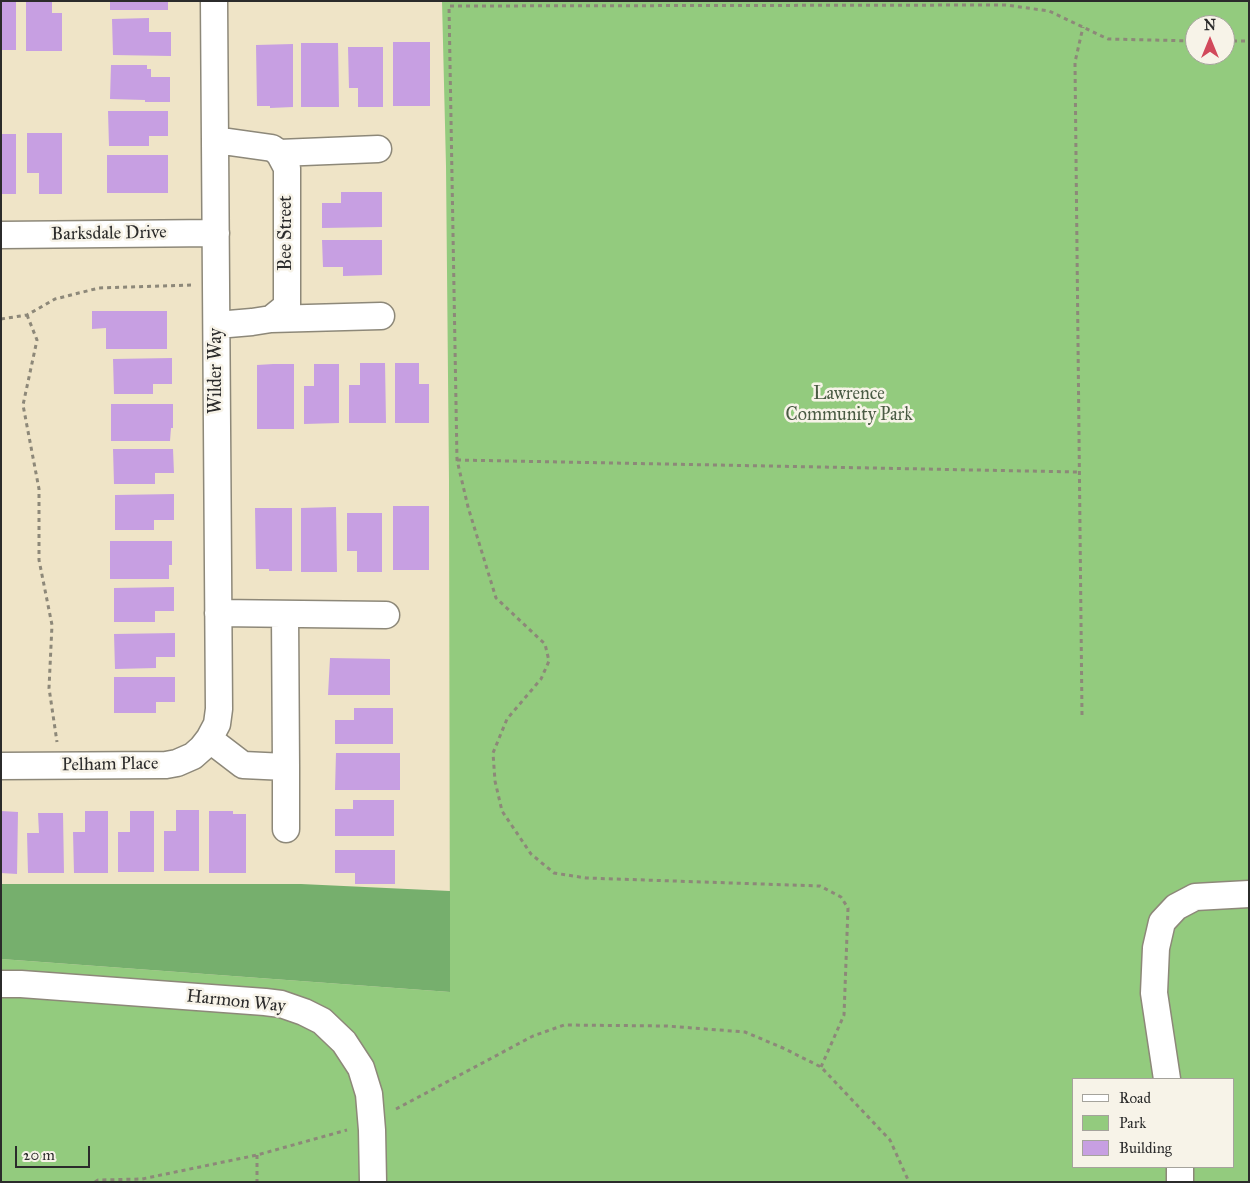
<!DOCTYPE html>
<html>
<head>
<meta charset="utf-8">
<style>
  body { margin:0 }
  #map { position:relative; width:1250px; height:1183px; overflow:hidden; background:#efe4c7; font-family:"IM FELL Great Primer",serif }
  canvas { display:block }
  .frame { position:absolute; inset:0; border:2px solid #2b2b2b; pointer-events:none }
  .legend { position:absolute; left:1072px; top:1078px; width:162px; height:90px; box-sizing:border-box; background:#f7f3e8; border:1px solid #a5a39c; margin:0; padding:6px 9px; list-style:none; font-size:15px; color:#2b2b2b }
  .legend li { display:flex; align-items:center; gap:10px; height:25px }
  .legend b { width:25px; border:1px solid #a5a39c }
  .north { position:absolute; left:1185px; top:15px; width:50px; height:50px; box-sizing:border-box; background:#f7f3e8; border:1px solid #a5a39c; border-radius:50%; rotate:0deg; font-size:14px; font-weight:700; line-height:20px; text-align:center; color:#2b2b2b }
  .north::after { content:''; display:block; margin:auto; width:18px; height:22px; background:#d1495b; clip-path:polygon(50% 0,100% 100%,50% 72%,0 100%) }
  .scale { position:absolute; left:15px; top:1146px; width:75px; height:22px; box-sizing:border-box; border:2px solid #2b2b2b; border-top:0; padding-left:6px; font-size:15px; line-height:18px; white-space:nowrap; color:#2b2b2b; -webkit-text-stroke:4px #f7f3e8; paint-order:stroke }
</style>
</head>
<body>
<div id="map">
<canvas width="1250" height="1183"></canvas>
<div class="frame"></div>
<ul class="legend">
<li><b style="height:6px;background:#fff"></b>Road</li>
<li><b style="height:14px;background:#93cb7e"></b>Park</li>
<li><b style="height:14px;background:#c79fe2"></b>Building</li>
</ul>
<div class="north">N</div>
<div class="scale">20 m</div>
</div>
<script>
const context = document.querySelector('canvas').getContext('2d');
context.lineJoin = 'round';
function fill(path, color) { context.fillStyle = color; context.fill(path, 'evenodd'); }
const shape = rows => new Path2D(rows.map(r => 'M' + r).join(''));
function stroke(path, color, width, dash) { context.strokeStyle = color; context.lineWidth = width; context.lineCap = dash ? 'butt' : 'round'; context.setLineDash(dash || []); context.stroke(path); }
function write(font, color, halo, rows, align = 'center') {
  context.font = font + ' "IM FELL Great Primer",serif'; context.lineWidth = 5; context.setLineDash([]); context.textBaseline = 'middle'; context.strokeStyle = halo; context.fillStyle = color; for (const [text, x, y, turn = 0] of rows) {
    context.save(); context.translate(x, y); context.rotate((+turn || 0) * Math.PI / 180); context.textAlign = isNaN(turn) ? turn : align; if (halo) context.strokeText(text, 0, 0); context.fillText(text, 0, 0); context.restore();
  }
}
fill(shape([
  [442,1,1249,1,1249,1182,1,1182,1,959,450,992,449,481,446,166],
  [1195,25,1225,25,1225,55,1195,55],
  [1074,1079,1234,1079,1234,1167,1074,1167]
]), '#93cb7e');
fill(shape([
  [1,884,301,884,450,891,450,992,1,959]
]), '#76af6d');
fill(shape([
  [1,1,16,1,16,50,1,50],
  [26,1,52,1,52,13,62,13,62,51,26,51],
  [110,1,168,1,168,10,110,10],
  [149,18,149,32,171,32,171,56,113,55,112,19],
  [393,42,430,42,430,106,393,106],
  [301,43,338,43,339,107,301,107],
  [293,44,293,107,270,108,270,106,257,106,256,45],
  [348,47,383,47,383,107,358,107,358,88,349,88],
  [111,65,147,65,147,69,151,69,151,77,170,77,170,102,145,102,145,100,110,99],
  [108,111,168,111,168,136,149,136,149,146,109,146],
  [27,133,62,133,62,194,39,194,39,173,27,173],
  [1,134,16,134,16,194,1,194],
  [107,155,168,155,168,193,107,193],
  [341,192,382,192,382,227,322,228,322,203,341,203],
  [322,240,382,240,382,275,343,276,343,267,323,267],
  [92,311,167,311,167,349,106,349,106,328,92,329],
  [172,358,172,384,153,384,153,394,114,394,113,359],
  [360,363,385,363,386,423,349,423,349,385,360,385],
  [395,363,419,363,419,384,429,384,429,423,395,423],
  [273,364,294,364,294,429,257,429,257,365],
  [314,364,339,364,339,423,304,424,304,386,314,386],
  [111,404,173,404,173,428,171,428,170,441,111,441],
  [113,449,173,449,174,473,155,473,155,484,114,484],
  [174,494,174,520,154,520,154,530,115,530,115,495],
  [393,506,429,506,429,570,393,570],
  [336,507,337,572,301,572,301,508],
  [255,508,292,508,292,571,269,571,269,569,256,569],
  [347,513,382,513,382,572,357,572,357,551,347,551],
  [110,541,172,541,172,565,169,565,169,579,110,579],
  [174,587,174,611,155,611,155,622,114,622,114,588],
  [175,633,175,657,156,657,156,668,115,669,114,634],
  [330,658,390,659,390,695,328,695],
  [114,677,175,677,175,702,156,702,156,713,114,713],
  [354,708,393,708,393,744,335,744,335,720,354,720],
  [336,753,400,753,400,790,335,790],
  [353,800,394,800,394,836,335,836,335,809,353,809],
  [176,810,199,810,199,871,164,871,164,831,176,831],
  [1,811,18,812,17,874,1,873],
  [85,811,108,811,108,873,74,873,73,832,85,832],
  [130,811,154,811,154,872,118,872,118,832,130,832],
  [209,811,233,811,233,814,246,814,246,873,209,873],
  [38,813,63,813,64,873,28,873,27,833,39,833],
  [335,850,395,850,395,884,355,884,355,873,335,873]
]), '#c79fe2');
const minor = shape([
  [215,140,272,148,279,153,287,168,287,306,271,319,252,322,217,325],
  [279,153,378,149],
  [1,235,216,233],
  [271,319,381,316],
  [218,613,386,615],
  [209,739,243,765,286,767,285,614],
  [1,766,166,765,177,763,193,756,202,748,209,739,217,724,219,709,214,1],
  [286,767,286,829],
  [1,984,21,984,265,1002,281,1004,304,1012,322,1021,344,1042,361,1068,369,1094,372,1130,373,1182],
  [1167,1079,1154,993,1156,948,1162,922,1176,907,1195,897,1249,894],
  [1180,1167,1180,1182]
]);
stroke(minor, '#8d8879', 29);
stroke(shape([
  [1225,41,1249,41],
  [27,315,37,340,23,405,39,489,39,560,52,625,49,688,57,742],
  [1,319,27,315,55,299,99,288,191,285],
  [457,460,1079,472],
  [1082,715,1075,62,1083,27],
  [821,1067,844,1015,848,908,841,897,820,886,586,878,554,873,531,854,502,811,495,781,493,753,507,719,541,679,549,661,545,644,496,598,468,507,457,460,449,6,1006,5,1049,11,1108,39,1195,41],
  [396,1109,533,1036,564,1025,667,1026,745,1032,783,1048,821,1067,890,1140,909,1182],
  [257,1155,257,1182],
  [95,1182,98,1180,142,1179,257,1155,347,1130]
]), '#8d8879', 3, [4, 4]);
stroke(minor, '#fff', 26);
write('18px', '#2b2b2b', '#f7f3e8', [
  ["Bee Street",287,233,-90],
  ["Barksdale Drive",109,234,-1],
  ["Wilder Way",217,371,-90],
  ["Pelham Place",110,765,-1],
  ["Harmon Way",236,1002,6]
]);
write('18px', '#4a5b44', '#f7f3e8', [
  ["Lawrence",849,395],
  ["Community Park",849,416]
]);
</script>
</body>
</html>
